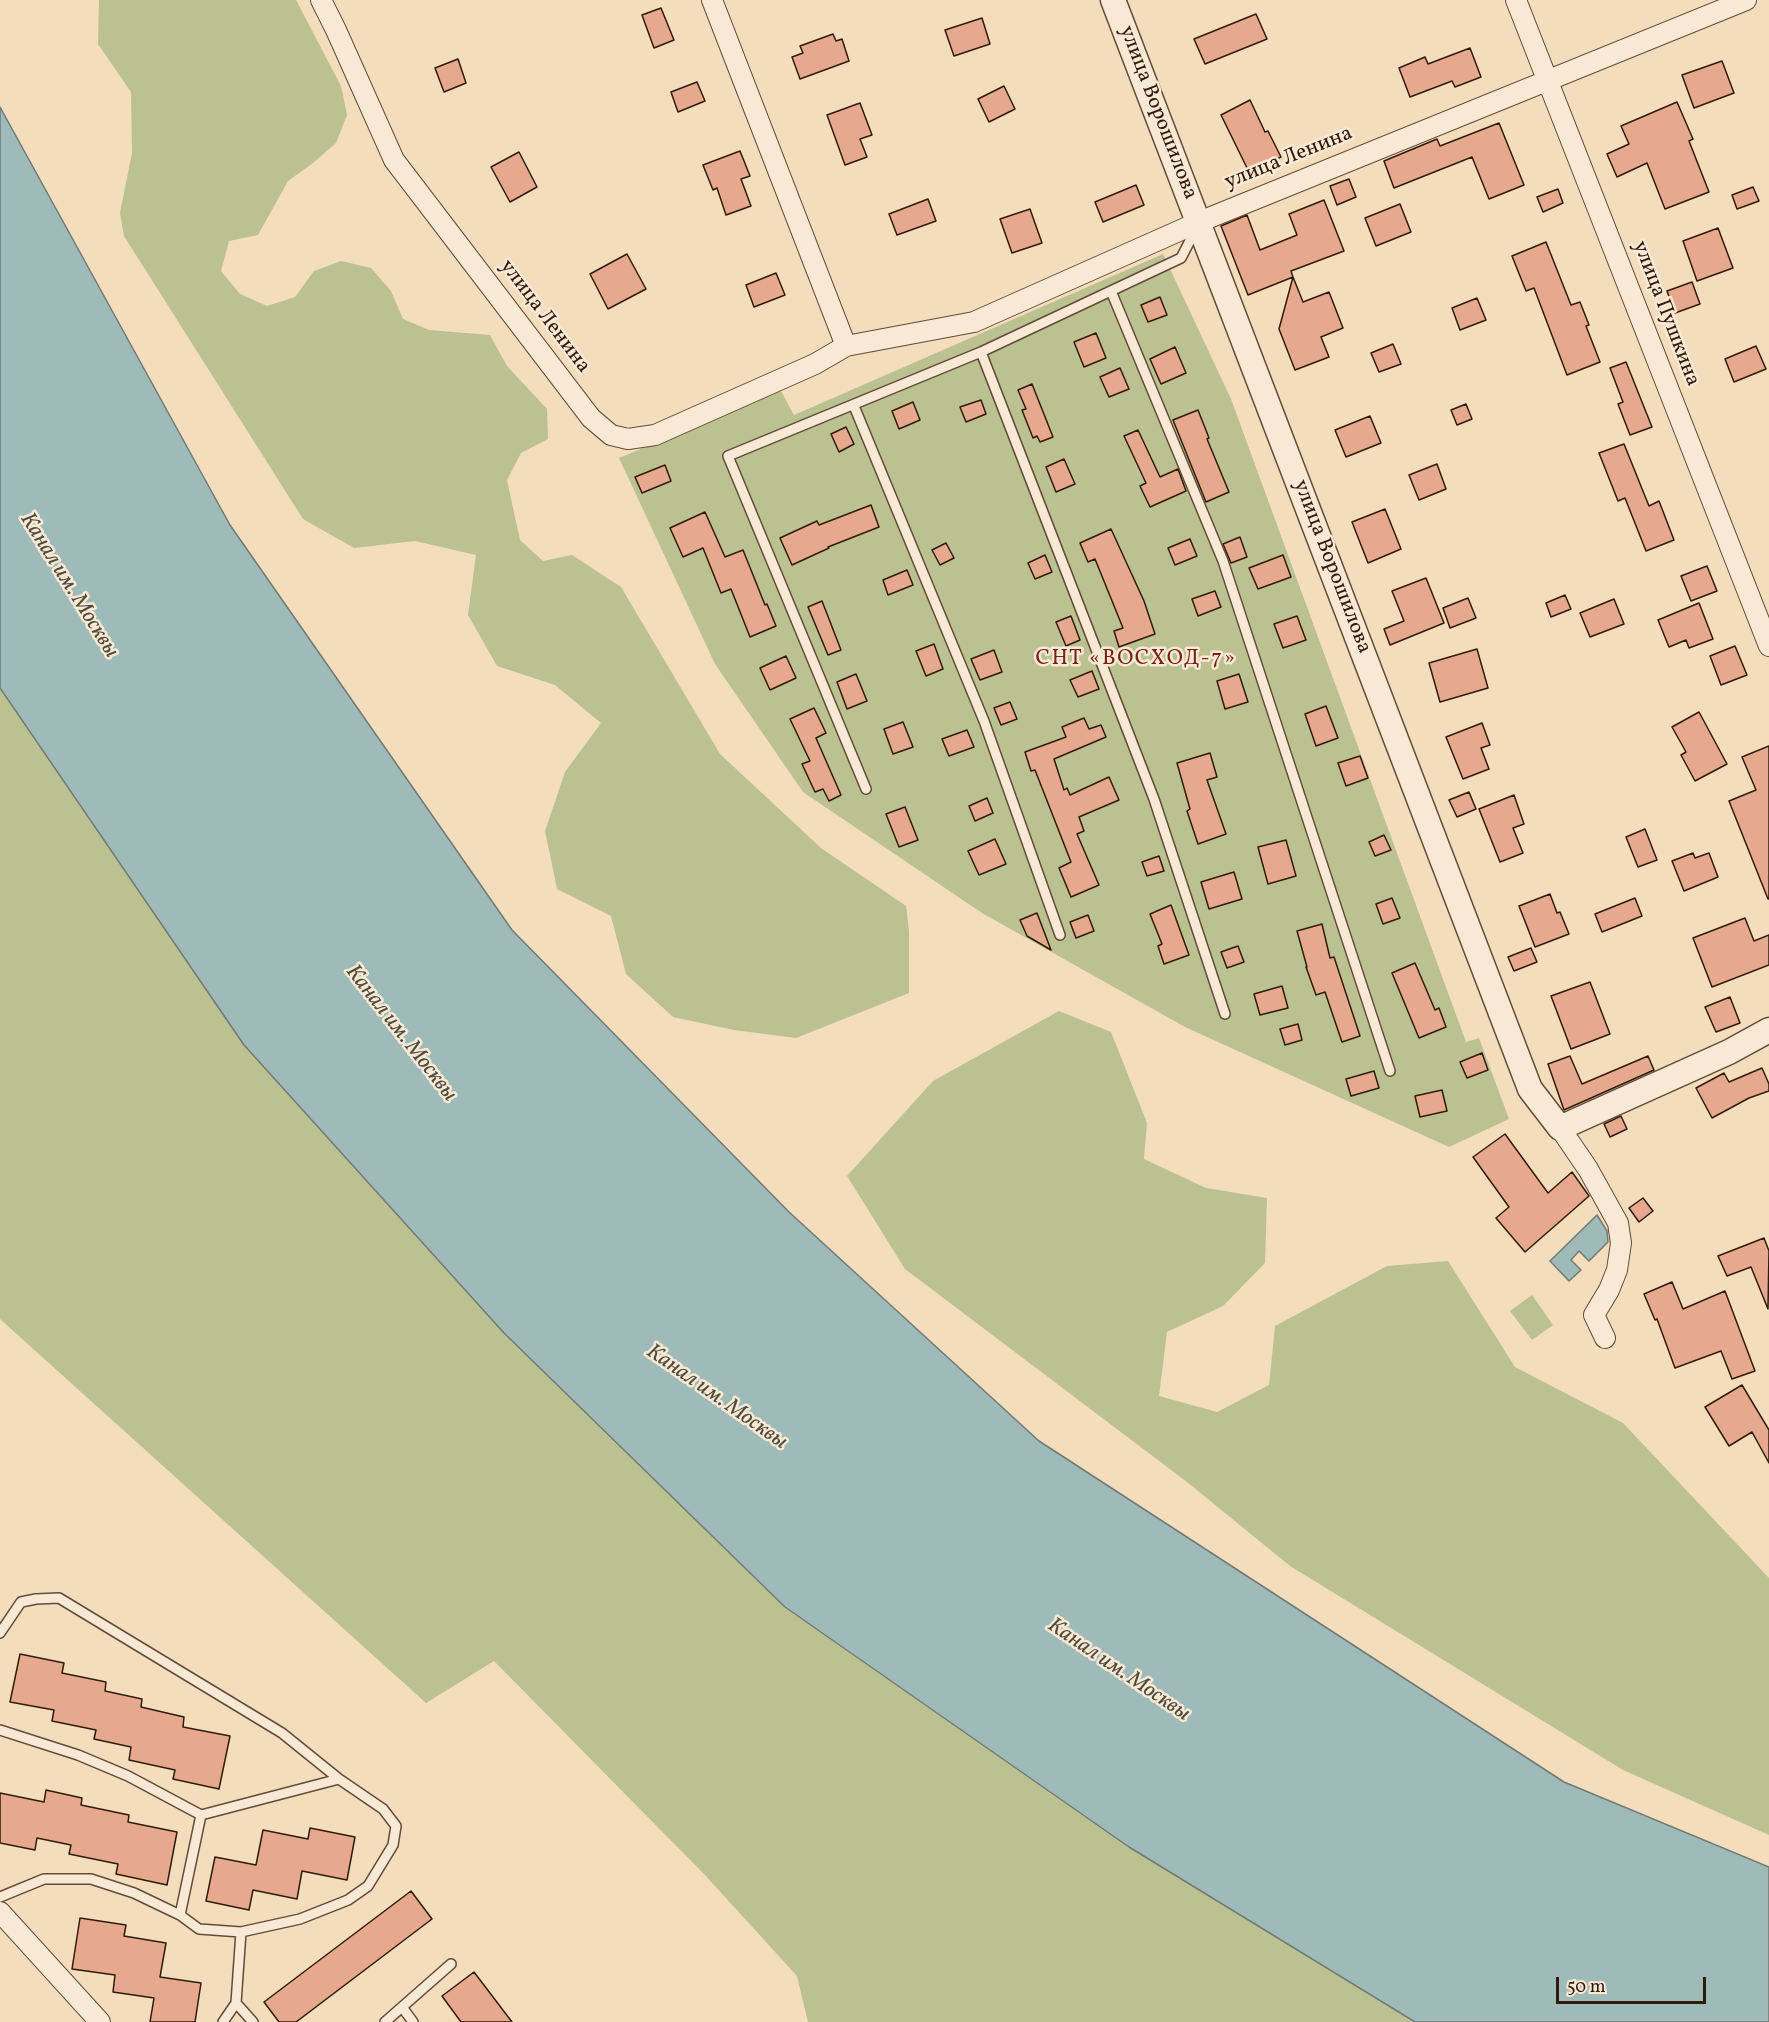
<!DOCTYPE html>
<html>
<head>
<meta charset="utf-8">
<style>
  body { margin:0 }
  #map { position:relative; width:1769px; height:2022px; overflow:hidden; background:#f3ddbd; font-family:Vollkorn,serif }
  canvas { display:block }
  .scale { position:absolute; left:1556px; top:1977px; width:150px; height:27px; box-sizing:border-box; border:3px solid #301b0b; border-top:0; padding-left:8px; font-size:18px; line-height:21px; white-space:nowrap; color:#301b0b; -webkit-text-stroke:4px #f7e9d4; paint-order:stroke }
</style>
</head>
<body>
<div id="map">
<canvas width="1769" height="2022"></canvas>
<div class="scale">50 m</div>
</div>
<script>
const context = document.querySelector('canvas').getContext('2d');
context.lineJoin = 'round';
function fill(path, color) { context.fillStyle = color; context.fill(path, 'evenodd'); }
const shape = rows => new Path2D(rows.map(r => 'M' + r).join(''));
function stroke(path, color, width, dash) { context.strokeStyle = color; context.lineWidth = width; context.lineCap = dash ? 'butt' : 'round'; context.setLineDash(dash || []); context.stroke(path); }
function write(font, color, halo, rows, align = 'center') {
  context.font = font + ' Vollkorn,serif'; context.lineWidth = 5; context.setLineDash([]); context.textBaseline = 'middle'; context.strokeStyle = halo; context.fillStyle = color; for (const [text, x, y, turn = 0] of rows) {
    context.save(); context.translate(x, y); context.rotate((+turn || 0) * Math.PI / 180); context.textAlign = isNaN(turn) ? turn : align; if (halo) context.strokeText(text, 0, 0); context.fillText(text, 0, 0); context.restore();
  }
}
fill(shape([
  [99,0,296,0,341,86,347,115,336,143,313,163,288,181,258,235,229,241,221,271,240,294,267,306,295,297,314,271,341,261,371,268,391,291,403,319,429,330,490,335,507,366,547,409,548,439,521,453,507,480,520,540,543,561,572,555,621,587,720,754,821,848,906,906,909,931,909,993,796,1038,734,1030,673,1017,626,974,611,916,557,889,545,831,565,772,601,723,555,685,497,666,468,615,476,555,415,541,354,548,303,519,124,236,120,213,132,153,131,92,98,44],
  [1163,254,1231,399,1466,1042,1479,1038,1509,1119,1449,1147,1185,1027,982,913,803,792,715,664,619,458,781,391,794,415],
  [0,688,244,1045,785,1607,1129,1847,1415,2022,808,2022,797,1976,704,1874,494,1661,426,1703,0,1319],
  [1059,1011,1111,1032,1147,1123,1144,1159,1206,1188,1267,1198,1265,1263,1223,1306,1167,1332,1159,1396,1217,1412,1269,1385,1275,1326,1387,1266,1448,1261,1515,1367,1623,1423,1769,1578,1769,1835,1623,1770,1290,1566,1187,1482,905,1269,847,1176,933,1081],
  [1532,1295,1553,1325,1532,1340,1510,1311]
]), '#bbc191');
const water = shape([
  [0,107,230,525,512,930,789,1212,1039,1441,1564,1782,1769,1867,1769,2022,1415,2022,1129,1847,785,1607,504,1333,244,1045,0,688,0,107],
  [1597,1215,1607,1231,1608,1242,1589,1261,1579,1251,1571,1260,1581,1270,1569,1281,1550,1261,1597,1215]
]);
fill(water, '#9ebab9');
stroke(water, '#727a73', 1.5);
const building = shape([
  [661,8,674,40,654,48,642,15,661,8],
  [1256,14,1267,39,1205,64,1194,39,1256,14],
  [982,18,990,44,954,56,945,30,982,18],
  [833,34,836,41,842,39,849,61,800,79,792,57,803,53,800,46,833,34],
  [1470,48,1481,77,1455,87,1452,81,1410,97,1399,68,1425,57,1428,64,1470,48],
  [458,59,466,83,444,92,435,68,458,59],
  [1722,61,1734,93,1694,108,1682,75,1722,61],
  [697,82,705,101,678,112,671,92,697,82],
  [1004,86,1015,109,989,122,978,99,1004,86],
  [1250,100,1265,132,1268,131,1281,157,1249,172,1221,115,1250,100],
  [1677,102,1693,139,1689,141,1709,192,1665,209,1647,163,1617,177,1607,154,1629,144,1621,126,1677,102],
  [860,103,872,135,860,139,867,157,845,165,827,115,860,103],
  [1499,123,1524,185,1489,199,1472,157,1394,188,1384,161,1437,139,1440,146,1499,123],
  [740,151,750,176,741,179,751,206,726,215,717,188,713,190,703,165,740,151],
  [519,152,537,187,510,202,491,167,519,152],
  [1349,179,1356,197,1337,205,1330,186,1349,179],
  [1136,185,1144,205,1103,222,1095,202,1136,185],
  [1753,187,1759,201,1737,209,1732,195,1753,187],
  [1558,189,1563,203,1543,212,1537,197,1558,189],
  [928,199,936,221,897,235,889,214,928,199],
  [1324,200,1344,251,1291,271,1293,277,1248,295,1221,226,1247,215,1260,250,1297,235,1289,214,1324,200],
  [1400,204,1411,232,1376,246,1365,218,1400,204],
  [1030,209,1042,243,1012,253,1000,219,1030,209],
  [1718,228,1733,268,1697,281,1683,241,1718,228],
  [1546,242,1571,305,1580,302,1589,325,1586,326,1600,362,1567,375,1534,288,1526,291,1512,256,1546,242],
  [627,254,646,289,608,309,590,274,627,254],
  [776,273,785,295,754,307,746,285,776,273],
  [1293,277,1303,302,1329,292,1343,328,1321,337,1329,357,1295,370,1279,329,1293,277],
  [1692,282,1700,304,1675,313,1667,291,1692,282],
  [1160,297,1167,315,1148,322,1141,305,1160,297],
  [1477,298,1486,320,1460,330,1452,308,1477,298],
  [1096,333,1106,358,1084,367,1074,342,1096,333],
  [1393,344,1401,364,1379,372,1371,353,1393,344],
  [1756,346,1766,369,1734,382,1725,359,1756,346],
  [1175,347,1186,373,1161,384,1150,359,1175,347],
  [1626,362,1652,427,1630,435,1618,404,1623,402,1610,368,1626,362],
  [1120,368,1129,389,1109,397,1100,377,1120,368],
  [1032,384,1053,437,1040,442,1037,436,1033,438,1022,410,1026,409,1018,390,1032,384],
  [981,400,986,414,966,422,960,407,981,400],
  [913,402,920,420,899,429,892,411,913,402],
  [1466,404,1472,419,1457,425,1451,410,1466,404],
  [1198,410,1209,438,1207,439,1229,492,1206,502,1173,420,1198,410],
  [1370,416,1381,443,1346,457,1335,430,1370,416],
  [846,427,854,444,839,452,831,434,846,427],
  [1138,430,1160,477,1178,469,1186,491,1150,507,1140,486,1146,483,1124,436,1138,430],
  [1624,444,1649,506,1659,501,1674,540,1646,551,1625,498,1618,501,1599,453,1624,444],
  [1064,459,1075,484,1056,492,1046,467,1064,459],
  [1437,464,1446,489,1419,500,1409,475,1437,464],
  [665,465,671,481,642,493,635,477,665,465],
  [871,505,879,527,828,547,829,548,792,565,780,538,817,521,819,525,871,505],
  [1385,509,1401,549,1368,563,1352,522,1385,509],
  [705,512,725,557,743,550,765,605,767,604,776,626,750,637,731,589,721,593,703,548,683,557,670,528,705,512],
  [1111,529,1144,601,1155,634,1119,647,1114,631,1123,628,1095,559,1088,562,1080,543,1111,529],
  [1240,537,1247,557,1231,563,1223,544,1240,537],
  [1190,539,1197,556,1175,565,1168,548,1190,539],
  [946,543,954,558,940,565,932,550,946,543],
  [1045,555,1052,572,1035,579,1028,563,1045,555],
  [1283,555,1291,577,1258,589,1249,568,1283,555],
  [1707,566,1717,591,1691,601,1681,576,1707,566],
  [907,570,913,585,888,595,883,580,907,570],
  [1426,578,1444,623,1390,645,1384,629,1404,621,1392,591,1426,578],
  [1215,591,1221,607,1198,616,1192,599,1215,591],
  [1565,595,1571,609,1551,617,1546,603,1565,595],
  [1468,598,1476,618,1450,628,1443,608,1468,598],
  [1614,599,1624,624,1590,637,1580,613,1614,599],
  [822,601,841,650,828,655,808,607,822,601],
  [1699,603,1713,639,1689,648,1686,640,1669,647,1658,620,1699,603],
  [1071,616,1080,640,1066,646,1056,622,1071,616],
  [1297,616,1306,640,1283,648,1274,624,1297,616],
  [934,644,943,669,926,676,916,651,934,644],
  [1735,646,1747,675,1721,685,1710,656,1735,646],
  [1477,649,1488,688,1440,702,1429,663,1477,649],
  [994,650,1002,672,980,680,971,659,994,650],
  [786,656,796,678,770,690,760,668,786,656],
  [1092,671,1099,689,1078,697,1070,680,1092,671],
  [856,674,867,701,847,709,837,682,856,674],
  [1239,674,1248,702,1225,709,1217,681,1239,674],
  [1010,702,1017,719,1001,725,994,708,1010,702],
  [1326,706,1338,738,1316,746,1305,714,1326,706],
  [814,708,826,733,816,738,841,795,829,801,823,789,815,792,802,764,810,761,790,719,814,708],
  [1699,712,1727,764,1695,781,1681,755,1686,752,1672,727,1699,712],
  [1084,718,1089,729,1101,725,1106,737,1054,759,1064,790,1067,788,1070,795,1109,777,1119,800,1079,817,1084,831,1077,834,1099,885,1071,897,1059,868,1071,862,1035,770,1031,771,1025,752,1066,737,1062,727,1084,718],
  [903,722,913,747,893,754,884,729,903,722],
  [1482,723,1490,745,1481,748,1489,769,1463,779,1446,737,1482,723],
  [967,730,974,747,949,756,942,739,967,730],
  [1769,746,1769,899,1768,899,1729,801,1756,790,1742,757,1769,746],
  [1210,753,1217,777,1207,780,1226,834,1198,844,1187,811,1190,809,1177,763,1210,753],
  [1360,756,1368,778,1346,786,1338,763,1360,756],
  [1469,792,1476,809,1457,817,1449,800,1469,792],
  [1514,795,1524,824,1513,828,1523,853,1500,862,1479,809,1514,795],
  [987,798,993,813,975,821,969,806,987,798],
  [905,807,918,840,899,847,886,814,905,807],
  [1645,829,1657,860,1638,867,1626,837,1645,829],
  [1384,835,1391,850,1375,856,1369,842,1384,835],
  [995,839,1006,864,979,875,968,851,995,839],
  [1286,840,1296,876,1268,884,1258,847,1286,840],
  [1693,853,1695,858,1709,853,1718,877,1684,891,1672,861,1693,853],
  [1159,856,1164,871,1147,876,1142,862,1159,856],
  [1234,872,1242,899,1209,909,1201,882,1234,872],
  [1550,894,1557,913,1560,912,1569,934,1535,947,1519,906,1550,894],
  [1392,898,1400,918,1383,924,1376,904,1392,898],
  [1635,898,1642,916,1602,932,1595,914,1635,898],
  [1171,905,1189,955,1164,964,1158,946,1162,944,1150,914,1171,905],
  [1037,913,1051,950,1027,936,1020,920,1037,913],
  [1088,915,1094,931,1076,938,1070,922,1088,915],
  [1745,918,1754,941,1769,935,1769,965,1712,987,1693,938,1745,918],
  [1322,924,1330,958,1334,957,1360,1036,1342,1042,1325,992,1316,995,1306,967,1307,967,1297,931,1322,924],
  [1238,946,1244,962,1227,968,1221,952,1238,946],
  [1531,948,1537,962,1514,971,1508,957,1531,948],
  [1415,963,1435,1010,1439,1008,1446,1027,1419,1038,1392,973,1415,963],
  [1590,982,1610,1034,1571,1049,1551,996,1590,982],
  [1282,986,1288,1008,1260,1015,1254,994,1282,986],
  [1730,997,1740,1023,1716,1032,1705,1007,1730,997],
  [1298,1024,1302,1040,1285,1045,1280,1029,1298,1024],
  [1482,1053,1488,1070,1467,1078,1460,1062,1482,1053],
  [1570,1056,1582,1084,1648,1056,1654,1070,1564,1110,1548,1064,1570,1056],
  [1762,1068,1769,1084,1769,1091,1749,1098,1712,1118,1696,1088,1724,1073,1729,1082,1762,1068],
  [1374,1071,1379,1088,1351,1096,1346,1079,1374,1071],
  [1442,1090,1447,1111,1420,1117,1415,1096,1442,1090],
  [1621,1116,1627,1129,1610,1137,1604,1124,1621,1116],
  [1505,1134,1548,1193,1572,1172,1589,1196,1525,1252,1496,1218,1509,1207,1473,1157,1505,1134],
  [1643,1198,1653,1211,1639,1222,1629,1208,1643,1198],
  [1764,1238,1769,1251,1768,1309,1751,1267,1727,1276,1718,1256,1764,1238],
  [1672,1282,1683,1309,1725,1291,1755,1371,1732,1379,1721,1351,1675,1368,1657,1319,1655,1320,1644,1294,1672,1282],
  [1742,1385,1769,1430,1769,1463,1752,1432,1729,1446,1705,1407,1742,1385],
  [20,1654,64,1663,62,1673,106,1682,105,1691,142,1699,141,1707,184,1717,183,1727,230,1736,219,1789,173,1779,175,1770,129,1760,131,1747,94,1739,96,1730,52,1721,54,1710,10,1702,20,1654],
  [46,1790,82,1798,81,1805,129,1815,128,1822,177,1832,167,1885,116,1874,118,1864,69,1854,71,1845,37,1838,35,1850,0,1843,0,1793,44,1802,46,1790],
  [310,1828,355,1837,347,1880,302,1871,297,1899,253,1890,249,1910,206,1901,215,1857,256,1865,263,1830,308,1839,310,1828],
  [411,1891,432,1919,296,2022,279,2022,264,2002,411,1891],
  [80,1918,126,1925,124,1936,166,1943,160,1977,201,1983,195,2022,150,2022,154,1998,113,1992,115,1975,72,1969,80,1918],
  [474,1972,512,2022,461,2022,442,1996,474,1972]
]);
fill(building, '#e7a98e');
stroke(building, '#301b0b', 1.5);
const service = shape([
  [1111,291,1223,561,1390,1071],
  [981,352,1154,799,1225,1014],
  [854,406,984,721,1060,935],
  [866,789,728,456,981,352,1181,258,1196,229],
  [0,1633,21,1602,36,1599,59,1598,282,1733,339,1779,383,1809,396,1826,393,1845,368,1886,348,1900,300,1919,241,1932,236,2003,223,2022],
  [0,1730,78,1755,128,1776,201,1815],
  [0,1897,44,1879,91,1879,134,1893,180,1915],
  [241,1932,199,1929,180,1915,201,1815,339,1779],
  [236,2003,253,2022],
  [402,2007,413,2022],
  [385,2022,451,1964]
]);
const minor = shape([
  [321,0,336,30,394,160,591,418,611,435,628,439,655,435,815,364,846,346,974,322,1199,222,1746,0],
  [712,0,846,346],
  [1516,0,1769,646],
  [1560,1128,1588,1169,1618,1223,1621,1243,1617,1270,1609,1290,1594,1315,1605,1338],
  [0,1912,100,2022]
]);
const tertiary = shape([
  [1113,0,1530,1089,1560,1128,1729,1052,1769,1030]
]);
stroke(service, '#614c38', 12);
stroke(minor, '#614c38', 22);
stroke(tertiary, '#614c38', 27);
stroke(service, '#f7e9d4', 9);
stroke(minor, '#f7e9d4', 20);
stroke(tertiary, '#f7e9d4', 24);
write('21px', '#301b0b', '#f7e9d4', [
  ["улица Ворошилова",1157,113,69],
  ["улица Ленина",1289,159,-22],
  ["улица Пушкина",1665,314,69],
  ["улица Ленина",544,317,53],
  ["улица Ворошилова",1331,567,69]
]);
write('italic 22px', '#514b3f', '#f7e9d4', [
  ["Канал им. Москвы",68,586,58],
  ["Канал им. Москвы",400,1034,52],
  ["Канал им. Москвы",716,1398,35],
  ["Канал им. Москвы",1118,1671,34]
]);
context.letterSpacing = '1.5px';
write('22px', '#7a1f14', '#f7e9d4', [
  ["СНТ «ВОСХОД-7»",1136,660]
]);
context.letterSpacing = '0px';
</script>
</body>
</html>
